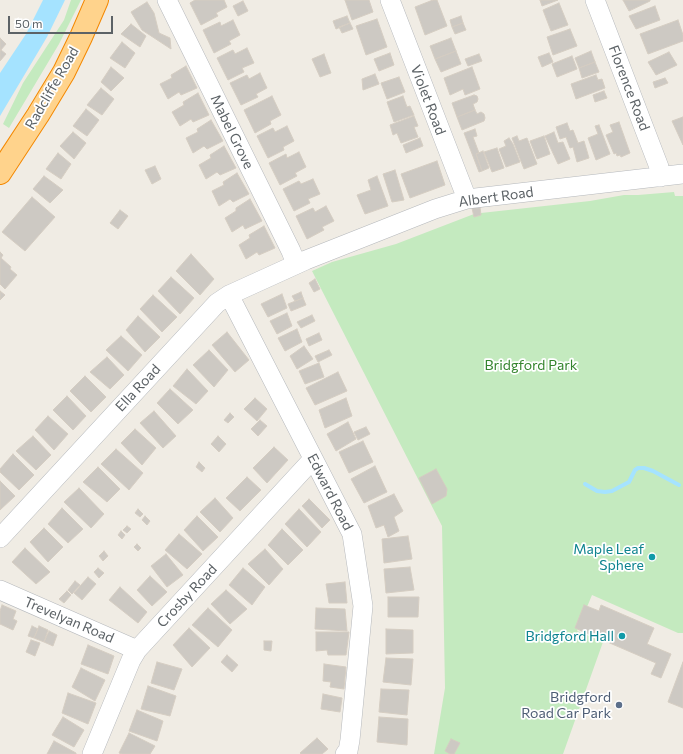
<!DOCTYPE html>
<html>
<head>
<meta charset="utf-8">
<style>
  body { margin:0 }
  #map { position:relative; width:683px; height:754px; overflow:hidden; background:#f0ece4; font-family:Commissioner,sans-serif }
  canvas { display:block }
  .scale { position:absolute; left:8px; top:16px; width:105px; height:18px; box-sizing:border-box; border:2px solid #5c6266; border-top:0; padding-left:5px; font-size:12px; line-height:14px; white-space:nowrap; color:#5c6266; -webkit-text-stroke:3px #fff; paint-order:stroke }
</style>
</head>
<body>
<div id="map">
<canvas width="683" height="754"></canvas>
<div class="scale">50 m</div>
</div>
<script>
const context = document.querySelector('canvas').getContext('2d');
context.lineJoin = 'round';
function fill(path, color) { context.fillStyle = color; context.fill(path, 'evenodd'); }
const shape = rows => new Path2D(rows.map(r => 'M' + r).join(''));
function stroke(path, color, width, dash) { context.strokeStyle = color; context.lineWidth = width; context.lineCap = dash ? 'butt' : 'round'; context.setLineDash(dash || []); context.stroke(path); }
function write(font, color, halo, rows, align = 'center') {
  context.font = font + ' Commissioner,sans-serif'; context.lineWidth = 3.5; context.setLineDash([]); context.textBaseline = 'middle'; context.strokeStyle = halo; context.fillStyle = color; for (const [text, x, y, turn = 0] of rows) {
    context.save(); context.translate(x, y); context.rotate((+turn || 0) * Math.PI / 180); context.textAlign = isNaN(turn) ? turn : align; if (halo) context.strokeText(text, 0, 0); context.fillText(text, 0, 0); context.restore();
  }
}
fill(shape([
  [71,0,81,0,59,44,9,128,3,124,23,83,64,20],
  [674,192,675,196,683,196,683,633,678,633,592,595,577,631,603,642,563,754,434,754,445,688,442,526,312,271,332,262,396,244,474,214,474,217,481,215,481,213,590,201,624,195,638,195]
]), '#c4eabf');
fill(shape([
  [43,0,65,0,47,37,0,116,0,73,26,34]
]), '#a5e3ff');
stroke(shape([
  [585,484,597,491,605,492,612,491,629,482,635,470,638,468,644,468,653,471,679,485]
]), '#a5e3ff', 4);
const building = shape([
  [195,0,224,0,227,7,216,13,218,16,201,25,190,3,195,0],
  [345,0,369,0,373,12,352,20,345,0],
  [433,0,437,0,447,26,425,35,415,7,433,0],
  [540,0,558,0,542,6,540,0],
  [623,0,650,0,650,1,629,11,623,0],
  [243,1,248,11,238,16,233,6,243,1],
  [147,2,154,13,159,33,170,38,171,49,142,30,131,12,147,2],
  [559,3,568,25,551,31,543,10,559,3],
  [655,6,660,20,636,29,629,16,655,6],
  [347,16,350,23,336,29,333,21,347,16],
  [461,16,463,23,452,27,450,20,461,16],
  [377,19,387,47,366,55,356,26,377,19],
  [233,20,240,35,229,41,231,44,214,53,203,30,220,22,221,26,233,20],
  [678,20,683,35,683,41,648,54,640,34,678,20],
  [350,23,353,29,342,33,339,27,350,23],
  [463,23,466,30,455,34,452,27,463,23],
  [131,24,146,36,140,47,121,34,131,24],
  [570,29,577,46,553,55,547,37,570,29],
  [0,38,6,44,0,51,0,38],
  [451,38,456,51,435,59,430,46,451,38],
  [122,42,135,53,125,68,110,58,122,42],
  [247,48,254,63,242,68,244,72,228,80,217,58,233,50,235,54,247,48],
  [1,50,6,54,0,61,0,51,1,50],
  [456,51,461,64,441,72,435,59,456,51],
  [591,51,595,62,579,68,575,58,591,51],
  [669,52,677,65,656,75,648,62,669,52],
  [390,53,394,65,379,71,374,59,390,53],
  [549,53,553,62,542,67,538,57,549,53],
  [324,54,331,73,320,77,312,59,324,54],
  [479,54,482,61,468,66,465,59,479,54],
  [572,56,577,69,557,77,552,64,572,56],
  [595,62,599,72,582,78,579,68,595,62],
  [186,66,197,88,181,95,179,92,168,99,160,84,172,78,171,75,186,66],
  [111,67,124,78,111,91,101,82,111,67],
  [472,67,480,89,465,95,463,89,450,95,444,78,472,67],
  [260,73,267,88,256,94,258,97,241,105,230,83,247,75,249,79,260,73],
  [375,74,379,84,363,90,362,79,375,74],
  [596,75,598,80,602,79,605,88,576,99,571,84,596,75],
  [399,77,405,92,387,99,381,83,399,77],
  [665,78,668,83,655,88,653,82,665,78],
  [101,88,114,99,102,115,87,105,101,88],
  [604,91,607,98,595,102,593,95,604,91],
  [198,93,209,115,193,122,191,119,180,126,172,112,184,105,183,102,198,93],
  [474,95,477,96,478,99,477,102,473,104,475,110,457,117,452,103,474,95],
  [272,96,281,115,270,121,271,124,255,133,244,110,272,96],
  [403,96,407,107,410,106,414,115,394,122,387,102,403,96],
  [86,109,99,120,87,136,73,126,86,109],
  [475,110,477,114,481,112,484,114,485,118,484,121,462,130,457,117,475,110],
  [414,116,418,126,414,127,418,137,401,143,397,133,393,135,390,125,414,116],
  [683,117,683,145,672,121,683,117],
  [211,120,223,141,207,149,204,146,193,153,186,138,198,132,197,129,211,120],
  [619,122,630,153,621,157,620,155,617,156,616,153,614,154,606,135,613,132,610,125,619,122],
  [567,123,570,131,573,130,578,143,584,141,589,158,577,162,573,147,570,148,566,137,560,139,556,127,567,123],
  [599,125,610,154,596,160,588,138,598,134,595,126,599,125],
  [287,126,294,141,283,147,284,150,268,158,257,136,273,128,275,132,287,126],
  [475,129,477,136,473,137,479,153,476,154,482,171,479,172,464,133,475,129],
  [73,132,86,143,74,159,60,146,73,132],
  [554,132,558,143,563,142,570,159,558,164,545,136,554,132],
  [517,136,519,141,527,138,537,164,524,169,512,138,517,136],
  [544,136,550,154,537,159,530,141,544,136],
  [420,138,423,146,406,153,403,145,420,138],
  [509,138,513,144,520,162,506,167,499,149,506,146,504,141,509,138],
  [224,146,236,168,220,175,217,172,206,179,199,165,211,158,210,155,224,146],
  [497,148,504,168,492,172,484,152,497,148],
  [483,151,489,168,482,171,476,154,483,151],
  [299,152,306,167,295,173,297,176,280,185,269,163,286,154,287,158,299,152],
  [58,153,71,164,61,179,46,169,58,153],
  [437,161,445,185,410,198,401,174,437,161],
  [155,166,161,179,152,184,145,170,155,166],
  [395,170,404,200,392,202,383,174,395,170],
  [237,173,249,194,233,202,230,199,219,206,212,191,224,185,223,182,237,173],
  [44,176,63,190,50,203,33,189,44,176],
  [377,176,388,206,365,214,357,195,371,190,368,180,377,176],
  [313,179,320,194,308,199,310,203,294,211,283,189,299,181,301,184,313,179],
  [32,197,55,217,25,251,2,232,32,197],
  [250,199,262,221,245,229,243,225,232,232,225,218,236,211,236,208,250,199],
  [326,206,334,221,322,227,324,230,307,239,296,216,313,208,315,212,326,206],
  [480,207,481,215,474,217,472,208,480,207],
  [120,210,128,216,118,229,110,223,120,210],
  [264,226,275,248,259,255,257,252,246,259,239,245,250,238,249,235,264,226],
  [0,252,3,255,1,258,11,267,10,269,17,275,5,289,0,284,0,252],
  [191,254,214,279,200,295,176,271,191,254],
  [171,277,194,298,180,314,158,291,171,277],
  [315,279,320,289,314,292,309,283,315,279],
  [0,291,5,295,0,300,0,291],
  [301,292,303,298,295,301,292,296,301,292],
  [282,294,287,308,268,317,261,304,282,294],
  [153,295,177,317,162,332,140,309,153,295],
  [303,298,306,305,291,311,288,304,303,298],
  [287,313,292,326,277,334,270,321,287,313],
  [312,315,315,321,301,328,297,322,312,315],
  [138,316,160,337,145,352,126,330,138,316],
  [297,329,302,342,285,351,278,338,297,329],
  [227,332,249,360,235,372,212,345,227,332],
  [319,333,322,340,309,346,306,339,319,333],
  [121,336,142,355,128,371,106,350,121,336],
  [304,346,313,359,297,369,290,356,304,346],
  [209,350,228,370,214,387,193,365,209,350],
  [329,350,332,355,318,362,315,356,329,350],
  [107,357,124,375,110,389,90,372,107,357],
  [319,363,324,377,305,384,299,371,319,363],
  [187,369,208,391,196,404,173,386,187,369],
  [338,372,347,391,315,405,306,388,338,372],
  [85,376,106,397,91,412,70,391,85,376],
  [170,389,193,410,178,424,157,403,170,389],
  [67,396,86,416,73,430,53,410,67,396],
  [255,398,267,409,257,421,244,409,255,398],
  [346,398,352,416,325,428,319,410,346,398],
  [154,411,176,436,163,448,140,423,154,411],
  [230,413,234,417,228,423,224,420,230,413],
  [48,416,68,434,54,450,35,430,48,416],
  [260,420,267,426,258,436,251,429,260,420],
  [348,422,356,439,336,451,327,434,348,422],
  [366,427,370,434,358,440,354,432,366,427],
  [135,429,156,448,142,465,121,443,135,429],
  [33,436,51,455,36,470,16,451,33,436],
  [218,436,226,444,219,452,211,444,218,436],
  [363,441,373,462,349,473,339,452,363,441],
  [274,447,288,460,267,483,253,468,274,447],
  [116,449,143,473,129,490,101,464,116,449],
  [13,454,34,475,19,490,0,472,0,469,13,454],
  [199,462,205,468,202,472,196,467,199,462],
  [375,466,387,492,364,503,351,479,375,466],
  [98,467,120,489,107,502,83,482,98,467],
  [436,469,447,489,446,496,432,504,419,478,436,469],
  [247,477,261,490,240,511,226,498,247,477],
  [0,481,15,496,0,510,0,481],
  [79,488,104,514,91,528,64,502,79,488],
  [394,494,403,511,394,517,399,531,388,537,384,525,376,528,368,506,394,494],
  [215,498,233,518,220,532,200,512,215,498],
  [309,499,330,520,322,528,302,506,309,499],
  [62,508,83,529,68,543,48,524,62,508],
  [138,509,143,514,140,517,135,513,138,509],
  [299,509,321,532,307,547,285,524,299,509],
  [145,516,150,521,147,525,142,520,145,516],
  [197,516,218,537,203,551,184,530,197,516],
  [127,526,131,529,127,533,123,530,127,526],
  [44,528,63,547,48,562,30,542,44,528],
  [282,529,303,550,288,565,268,545,282,529],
  [121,531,125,535,122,539,118,535,121,531],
  [179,534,202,554,187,569,165,550,179,534],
  [408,536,412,559,384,563,382,539,408,536],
  [137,544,141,548,138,551,134,547,137,544],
  [25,548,50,572,36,584,12,562,25,548],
  [265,549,283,569,269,585,248,564,265,549],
  [104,551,108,556,103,561,99,556,104,551],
  [166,554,183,575,167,587,151,566,166,554],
  [410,567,414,590,386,593,384,569,410,567],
  [98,568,104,573,99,578,94,572,98,568],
  [243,568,265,587,252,605,229,585,243,568],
  [150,576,167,592,152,606,137,590,150,576],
  [88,577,96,584,82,600,74,593,88,577],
  [75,581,80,585,72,594,68,590,75,581],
  [345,582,347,603,329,603,326,584,345,582],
  [120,587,147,612,138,623,109,600,120,587],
  [226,590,247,609,230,624,211,604,226,590],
  [67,591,71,595,64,603,59,599,67,591],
  [388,597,419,597,418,617,388,617,388,597],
  [2,605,16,611,13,619,17,621,13,630,0,624,0,611,2,605],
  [584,605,599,611,601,605,654,628,647,644,671,654,661,678,651,674,656,663,575,628,584,605],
  [208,608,232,630,218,647,192,625,208,608],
  [316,608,345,609,347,631,315,629,316,608],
  [32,626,38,629,34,638,28,636,32,626],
  [39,626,48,630,44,642,34,638,39,626],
  [189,628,210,648,192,667,173,645,189,628],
  [386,629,413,630,413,653,386,654,386,629],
  [49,631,57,635,53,646,44,642,49,631],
  [316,632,349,632,346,655,328,655,327,650,316,651,316,632],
  [31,640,40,643,35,656,26,652,31,640],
  [264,641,272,641,271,651,264,650,264,641],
  [88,645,114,656,108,674,81,664,88,645],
  [227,655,238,665,232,672,221,662,227,655],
  [386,658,413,659,411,685,383,682,386,658],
  [157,662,182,669,174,690,151,683,157,662],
  [683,662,683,708,668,702,683,662],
  [324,664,346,667,344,689,330,687,331,682,323,681,324,664],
  [81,668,105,680,95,701,72,687,81,668],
  [148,686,176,696,170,716,141,709,148,686],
  [381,689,409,690,407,715,379,712,381,689],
  [68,693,96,703,88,724,62,713,68,693],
  [323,694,342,698,340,712,321,709,323,694],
  [137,710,163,721,157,741,129,731,137,710],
  [63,717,84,730,74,747,52,735,63,717],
  [379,717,408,719,407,745,377,742,379,717],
  [129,733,155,746,150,754,122,754,119,753,129,733],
  [317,738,328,749,322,754,301,754,300,753,317,738],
  [451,739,460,743,454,754,450,754,445,751,451,739],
  [54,741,76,753,76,754,47,754,54,741]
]);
fill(building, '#cdc9c3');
stroke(building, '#d5cdc2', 1);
const minor = shape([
  [167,0,291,251,296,264],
  [390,0,467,199],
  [595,0,659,167,661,177],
  [229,295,352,534,363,606,350,740,348,751,345,754],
  [0,538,217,303,229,295,306,260,435,209,467,199,683,174],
  [0,590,137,650],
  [92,754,131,660,137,650,313,459]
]);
const highway = shape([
  [0,173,38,115,64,72,81,37,97,0]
]);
stroke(minor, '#b5b8bc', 20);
stroke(highway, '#f48800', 24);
stroke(minor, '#fff', 19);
stroke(highway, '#ffd38c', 22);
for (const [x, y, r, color] of [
  [652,557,4,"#0f9aa8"],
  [622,636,4,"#0f9aa8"],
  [619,705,4,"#5c6f8a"]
]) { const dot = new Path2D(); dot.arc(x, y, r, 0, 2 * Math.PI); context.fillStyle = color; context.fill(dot); stroke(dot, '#fff', 1.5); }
write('14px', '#5c6266', '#fff', [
  ["Radcliffe Road",52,88,-60],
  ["Florence Road",629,88,69],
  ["Violet Road",428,100,69],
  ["Mabel Grove",232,132,64],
  ["Albert Road",496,197,-8],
  ["Ella Road",138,388,-47],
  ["Edward Road",330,492,63],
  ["Crosby Road",187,596,-47],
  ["Trevelyan Road",69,620,23]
]);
write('14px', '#34842d', '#fff', [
  ["Bridgford Park",531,365]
]);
write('14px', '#0d838f', '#fff', [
  ["Maple Leaf",644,549],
  ["Sphere",644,565],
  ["Bridgford Hall",614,636]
], 'right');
write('14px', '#4e5e75', '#fff', [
  ["Bridgford",611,697],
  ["Road Car Park",611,713]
], 'right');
</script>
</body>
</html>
